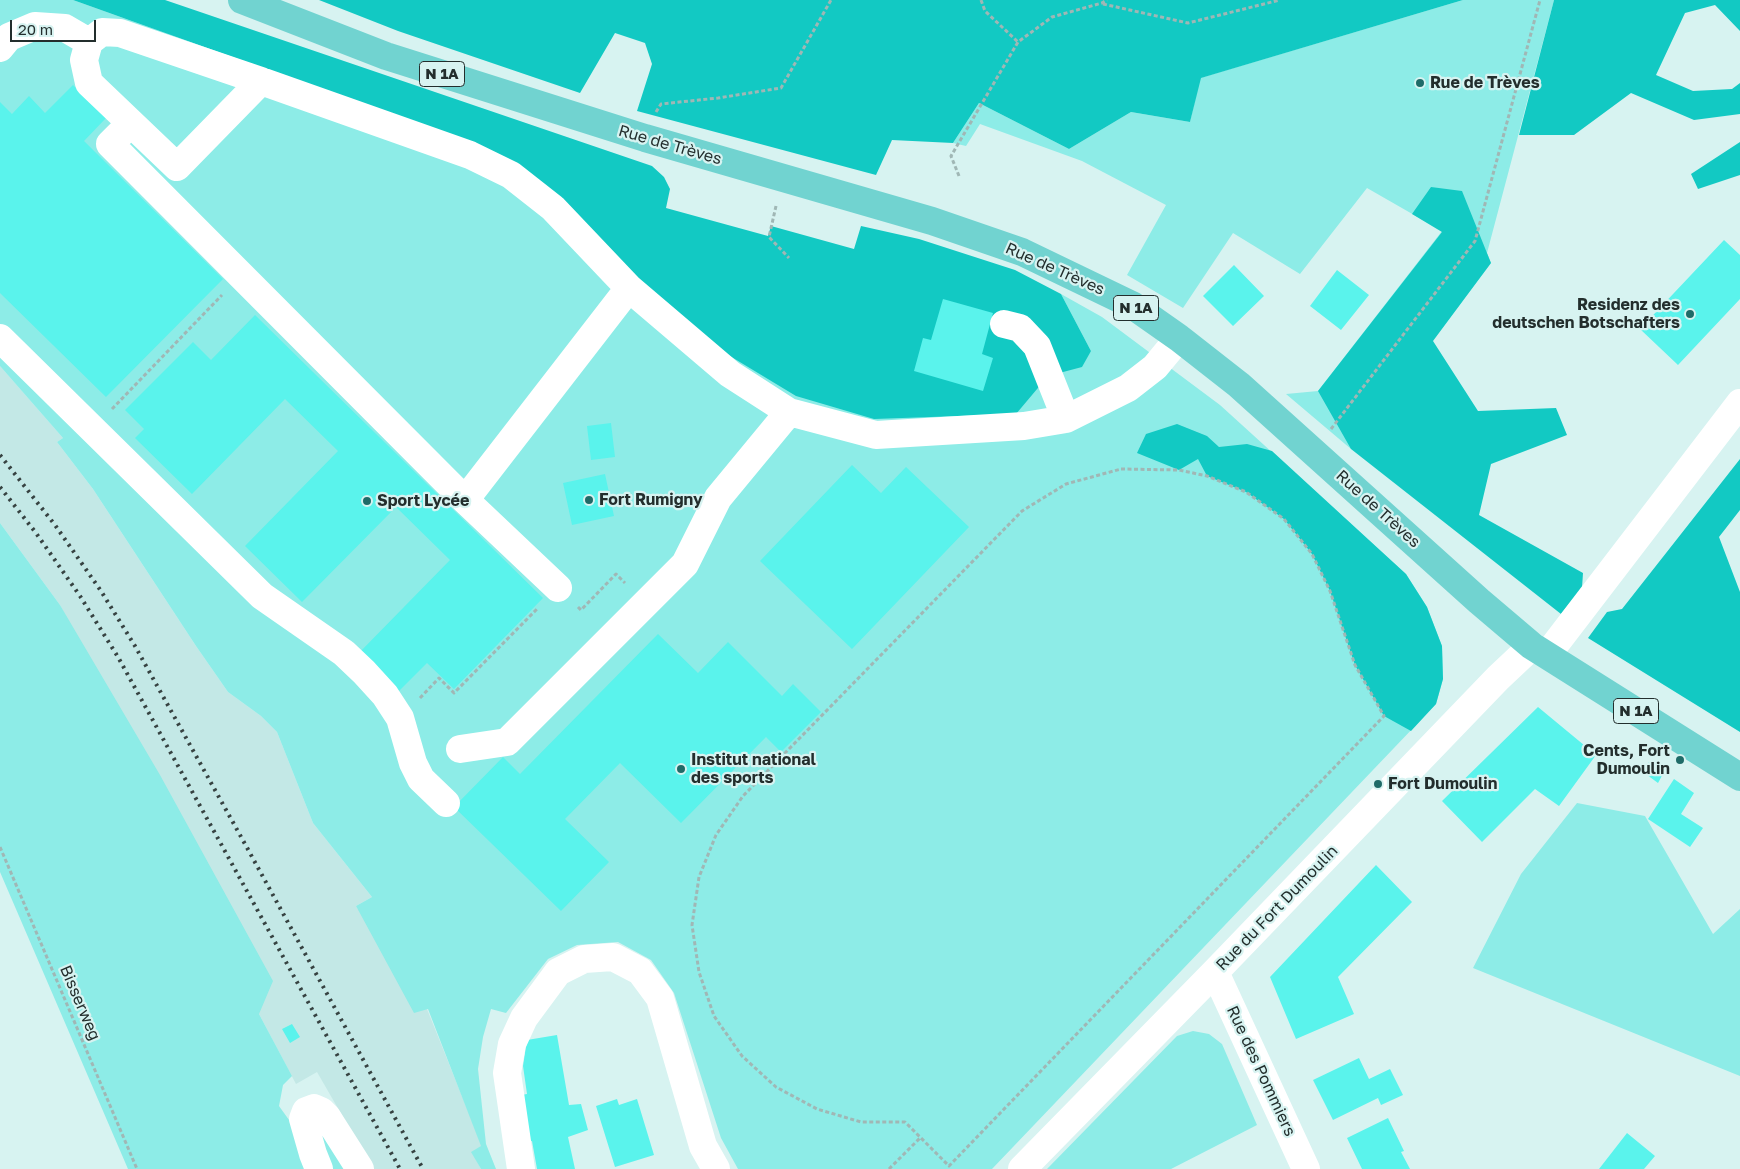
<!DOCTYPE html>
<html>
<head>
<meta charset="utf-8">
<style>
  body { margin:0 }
  #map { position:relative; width:1740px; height:1169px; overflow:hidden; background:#d7f3f1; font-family:"Golos Text",sans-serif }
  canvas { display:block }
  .scale { position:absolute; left:10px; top:20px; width:86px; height:22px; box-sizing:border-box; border:2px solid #232e2d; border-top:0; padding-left:6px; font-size:15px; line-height:18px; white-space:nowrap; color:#232e2d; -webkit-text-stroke:4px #d7f3f1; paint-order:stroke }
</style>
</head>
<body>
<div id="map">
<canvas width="1740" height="1169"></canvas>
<div class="scale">20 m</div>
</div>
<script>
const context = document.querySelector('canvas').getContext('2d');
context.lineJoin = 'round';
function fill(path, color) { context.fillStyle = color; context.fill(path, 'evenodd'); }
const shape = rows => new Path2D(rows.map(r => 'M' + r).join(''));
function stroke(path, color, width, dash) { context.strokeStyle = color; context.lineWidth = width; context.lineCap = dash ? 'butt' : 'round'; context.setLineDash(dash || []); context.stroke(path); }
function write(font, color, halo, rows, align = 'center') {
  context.font = font + ' "Golos Text",sans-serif'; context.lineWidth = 4.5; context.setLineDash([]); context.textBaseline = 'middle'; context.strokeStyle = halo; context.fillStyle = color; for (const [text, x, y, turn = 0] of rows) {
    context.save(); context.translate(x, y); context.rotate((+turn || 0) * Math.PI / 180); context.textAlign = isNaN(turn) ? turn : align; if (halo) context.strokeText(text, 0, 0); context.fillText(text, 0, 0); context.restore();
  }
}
fill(shape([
  [0,366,63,438,57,442,93,489,196,646,228,692,261,716,277,732,313,823,372,897,356,906,427,1009,482,1146,472,1152,481,1169,373,1169,317,1072,296,1084,259,1014,60,605,0,523]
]), '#c3e8e6');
fill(shape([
  [0,0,73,0,473,143,1048,376,1091,351,1061,294,1102,317,1220,405,1406,574,1427,607,1442,646,1443,679,1436,704,992,1169,738,1169,721,1138,674,993,651,960,618,942,577,945,548,959,506,1013,491,1009,483,1037,478,1069,486,1144,496,1169,481,1169,471,1152,481,1146,428,1009,414,1013,356,906,372,897,313,823,277,732,261,716,228,692,196,646,93,489,57,442,63,438,0,366],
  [1463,0,1554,0,1487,253,1491,263,1351,449,1286,394,1318,391,1442,231,1367,188,1300,274,1233,233,1183,308,1127,275,1166,205,1082,161,980,124,966,146,953,143,979,103,1069,149,1131,112,1190,122,1200,78],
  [0,523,60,605,160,775,273,981,259,1014,292,1076,283,1085,279,1106,312,1152,306,1111,360,1169,128,1169,0,872],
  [1577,803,1645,816,1713,934,1740,909,1740,1076,1473,968,1521,874],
  [1193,1031,1209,1034,1222,1044,1257,1125,1171,1169,1047,1169,1177,1036]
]), '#8dece7');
fill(shape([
  [73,0,165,0,652,166,664,177,670,189,666,208,768,236,771,226,854,249,861,226,919,239,1015,270,1061,294,1091,351,1082,367,1048,376,1016,414,874,419,796,396,715,347,473,143],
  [319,0,1463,0,1201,78,1190,122,1131,112,1069,149,979,103,953,143,892,140,876,175,637,111,652,64,645,43,615,33,580,93,398,31],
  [1554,0,1740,0,1740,31,1715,5,1685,13,1656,75,1693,91,1732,89,1740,83,1740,114,1694,120,1631,93,1574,135,1519,135],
  [1740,142,1740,175,1698,189,1691,174],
  [1431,187,1462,191,1491,263,1433,341,1478,411,1556,408,1567,435,1491,464,1479,515,1583,573,1582,588,1561,614,1351,449,1318,391,1442,232,1412,214],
  [1177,424,1207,436,1219,447,1247,444,1272,451,1406,574,1427,607,1442,646,1443,679,1436,704,1411,731,1384,716,1355,665,1330,591,1312,554,1284,519,1246,492,1207,476,1198,459,1179,470,1137,453,1146,434],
  [1740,459,1740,510,1719,537,1740,592,1740,732,1588,638,1607,612,1622,609]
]), '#12c9c3');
fill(shape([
  [73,85,106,118,84,141,223,279,106,397,0,293,0,102,12,114,29,96,45,113],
  [1724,240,1740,255,1740,299,1678,365,1640,329],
  [1234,265,1264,296,1233,326,1203,296],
  [1337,270,1369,295,1341,330,1310,306],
  [943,299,993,313,982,354,993,358,983,391,914,371,923,338,931,340],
  [255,315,543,598,454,689,427,663,396,694,357,655,450,560,396,507,302,602,245,546,338,451,285,399,192,494,135,438,144,429,125,410,193,342,211,360],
  [611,423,615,457,591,460,587,426],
  [852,465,881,493,906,467,969,527,852,649,760,561],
  [605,474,614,516,572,525,563,483],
  [658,634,698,673,728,642,782,696,793,684,821,712,781,752,766,737,681,823,620,763,565,819,609,862,561,911,454,807,503,757,520,774],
  [1538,707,1596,755,1559,806,1535,789,1482,842,1442,801],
  [1649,762,1664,772,1658,783,1643,772],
  [1674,779,1694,793,1681,814,1703,828,1690,847,1648,819],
  [1376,865,1412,902,1338,977,1354,1014,1296,1039,1270,977],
  [292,1024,300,1037,290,1043,282,1029],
  [557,1035,569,1105,581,1104,588,1130,568,1137,575,1169,537,1169,532,1141,526,1142,521,1095,527,1094,523,1066,527,1040],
  [1359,1058,1369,1079,1390,1069,1403,1095,1381,1105,1378,1098,1333,1120,1313,1080],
  [617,1099,619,1105,637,1099,654,1155,615,1167,596,1106],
  [1388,1118,1404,1151,1401,1152,1410,1169,1362,1169,1347,1138],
  [1627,1133,1655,1156,1644,1169,1599,1169]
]), '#5af3ec');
stroke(shape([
  [981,0,985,11,1018,42],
  [1103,4,1188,23,1280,0],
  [656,112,661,104,718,98,781,88,831,0],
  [959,176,951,156,1018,42,1052,17,1102,3,1107,0],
  [776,206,769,237,789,258],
  [112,409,222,295],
  [1331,429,1475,241,1540,0],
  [1121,469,1179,470,1207,476,1246,492,1284,519,1312,554,1330,591,1355,665,1384,716,949,1166,905,1122,861,1122,817,1109,776,1087,742,1056,714,1016,699,972,692,925,699,877,716,835,743,796,1022,511,1066,484,1121,469],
  [578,607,581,610,616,574,625,583],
  [420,698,439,678,454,693,538,608],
  [0,847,137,1169],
  [889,1169,921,1137]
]), '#a0b7b5', 3, [4, 2.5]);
stroke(shape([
  [0,48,9,37,35,26,65,28,89,42],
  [261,81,177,167,89,83,84,60,89,42,102,32,120,33,261,81,470,155,511,175,553,208,629,288,730,374,789,412],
  [130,124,110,144,465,500,558,588],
  [1004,324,1020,328,1037,346,1066,419],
  [0,338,262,596,344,653,364,672,385,695,400,718,413,763,421,779,446,803],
  [465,500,629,288],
  [1547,655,1740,403],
  [460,749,507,742,685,564,718,498,789,412,876,435,1024,426,1066,419,1128,388,1155,367,1179,338],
  [1215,972,1306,1169],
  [319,1169,313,1154,303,1119,306,1111,314,1108,321,1111,327,1117,360,1169],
  [521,1169,507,1073,512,1044,524,1018,558,972,584,959,613,957,640,971,660,998,703,1146,716,1169],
  [1022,1169,1215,972,1498,678,1532,646]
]), '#fff', 28);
stroke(shape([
  [242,0,386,56,645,138,932,221,1022,252,1132,305,1179,338,1239,385,1479,601,1532,646,1740,777]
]), '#71d3d0', 28);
stroke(shape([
  [0,455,55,525,101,591,135,646,245,844,423,1169],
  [0,487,36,533,80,596,118,657,400,1169]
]), '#364241', 4, [2.5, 5]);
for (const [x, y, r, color] of [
  [1420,83,5,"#1f6b68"],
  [1690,314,5,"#1f6b68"],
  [589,500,5,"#1f6b68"],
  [367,501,5,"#1f6b68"],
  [1680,760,5,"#1f6b68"],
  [681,769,5,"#1f6b68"],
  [1378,784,5,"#1f6b68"]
]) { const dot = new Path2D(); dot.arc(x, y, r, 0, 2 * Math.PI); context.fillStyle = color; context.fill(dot); stroke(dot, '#d7f3f1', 2); }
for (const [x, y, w] of [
  [442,74,45],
  [1136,308,45],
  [1636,711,45]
]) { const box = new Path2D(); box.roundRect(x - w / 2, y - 12.5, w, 25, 4); context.fillStyle = '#d7f3f1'; context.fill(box); stroke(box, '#232e2d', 1); }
write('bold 15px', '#232e2d', null, [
  ["N 1A",442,74],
  ["N 1A",1136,308],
  ["N 1A",1636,711]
]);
write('bold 16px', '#232e2d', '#d7f3f1', [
  ["Rue de Trèves",1430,83],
  ["Residenz des",1680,305,"right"],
  ["deutschen Botschafters",1680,323,"right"],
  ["Fort Rumigny",599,500],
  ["Sport Lycée",377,501],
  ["Cents, Fort",1670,751,"right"],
  ["Dumoulin",1670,769,"right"],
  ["Institut national",691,760],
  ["des sports",691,778],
  ["Fort Dumoulin",1388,784]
], 'left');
write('16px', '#232e2d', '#d7f3f1', [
  ["Rue de Trèves",670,145,16],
  ["Rue de Trèves",1055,269,24],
  ["Rue de Trèves",1378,509,42],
  ["Rue du Fort Dumoulin",1277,908,-46],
  ["Bisserweg",80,1003,67],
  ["Rue des Pommiers",1261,1071,65]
]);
</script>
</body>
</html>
